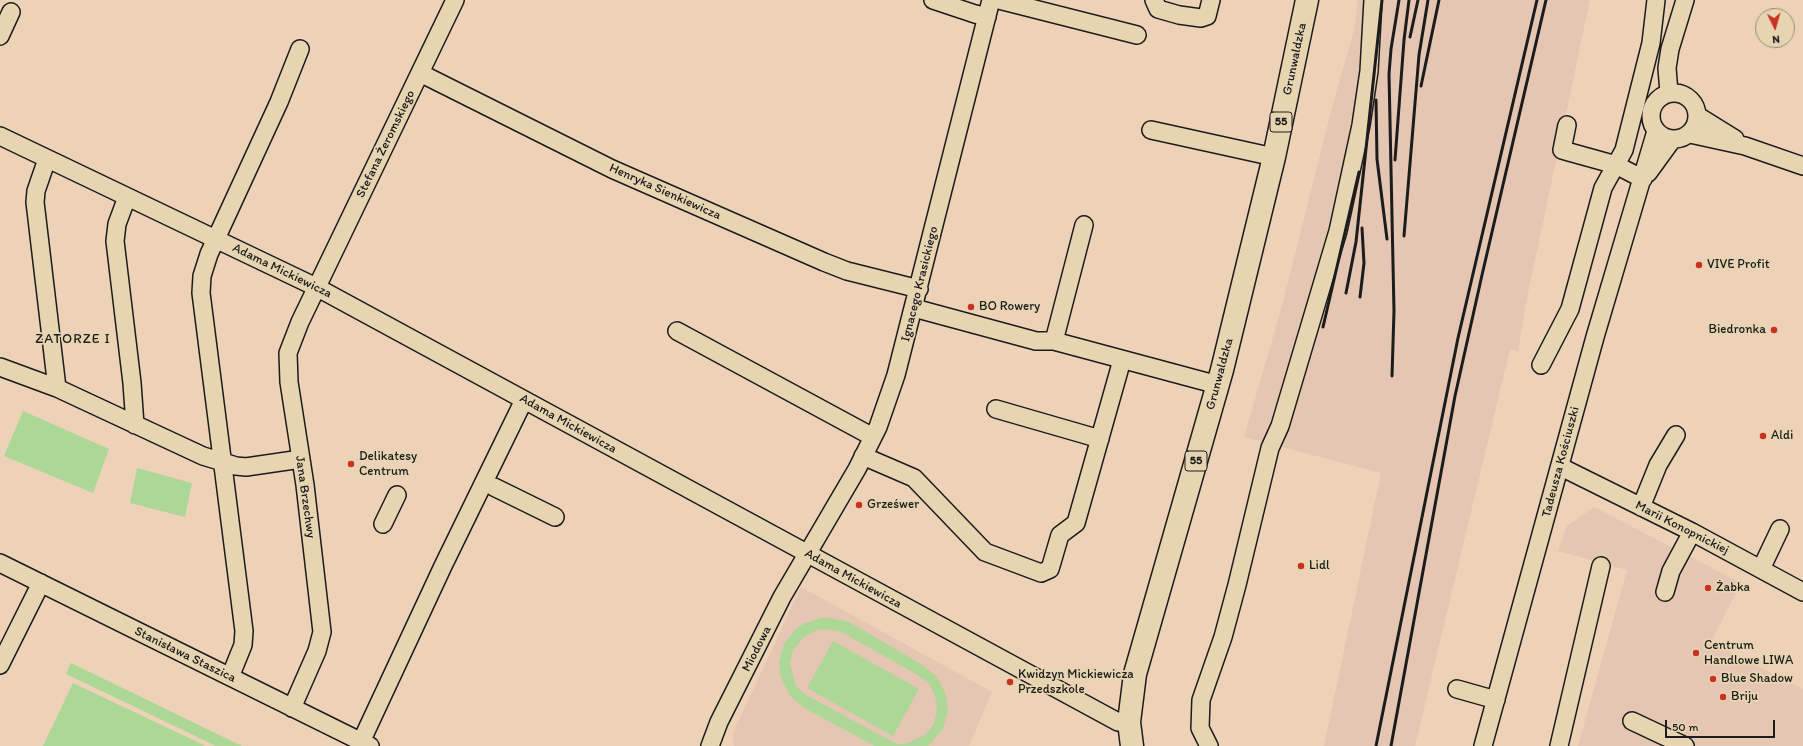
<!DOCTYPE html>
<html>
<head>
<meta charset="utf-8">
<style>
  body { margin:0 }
  #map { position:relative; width:1803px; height:746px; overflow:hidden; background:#edd2b7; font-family:Itim,sans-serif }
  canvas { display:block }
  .north { position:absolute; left:1755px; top:8px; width:40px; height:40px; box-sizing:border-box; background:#e7d5b2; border:1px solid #968b76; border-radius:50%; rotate:175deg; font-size:11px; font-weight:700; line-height:16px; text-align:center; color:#1c1c1c }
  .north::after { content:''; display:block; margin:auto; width:14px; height:18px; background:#c8321e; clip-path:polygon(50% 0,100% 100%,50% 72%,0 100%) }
  .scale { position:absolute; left:1665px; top:720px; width:110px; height:18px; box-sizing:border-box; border:2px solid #1c1c1c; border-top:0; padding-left:5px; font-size:12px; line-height:14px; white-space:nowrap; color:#1c1c1c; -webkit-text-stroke:3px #e7d5b2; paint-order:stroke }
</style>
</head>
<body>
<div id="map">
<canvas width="1803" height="746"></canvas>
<div class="north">N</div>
<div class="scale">50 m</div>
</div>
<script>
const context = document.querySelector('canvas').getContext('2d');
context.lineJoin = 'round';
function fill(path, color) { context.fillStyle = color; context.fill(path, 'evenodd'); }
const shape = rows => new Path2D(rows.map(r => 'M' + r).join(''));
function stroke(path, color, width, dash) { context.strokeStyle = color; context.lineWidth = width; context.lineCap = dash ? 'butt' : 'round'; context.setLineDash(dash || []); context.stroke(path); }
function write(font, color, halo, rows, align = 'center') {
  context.font = font + ' Itim,sans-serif'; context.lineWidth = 3.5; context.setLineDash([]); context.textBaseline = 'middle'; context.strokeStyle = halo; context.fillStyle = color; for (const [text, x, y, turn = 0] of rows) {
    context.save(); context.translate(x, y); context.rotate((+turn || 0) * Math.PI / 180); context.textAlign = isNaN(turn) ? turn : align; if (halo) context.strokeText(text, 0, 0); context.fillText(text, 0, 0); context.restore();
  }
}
fill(shape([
  [1358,0,1590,0,1527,298,1518,352,1510,349,1415,746,1324,746,1381,473,1244,437,1282,306,1331,111,1354,30],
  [1594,507,1741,583,1711,642,1803,689,1803,746,1578,746,1627,570,1558,551,1567,526],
  [801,587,992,692,969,746,734,746,733,733]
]), '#e5c6b2');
fill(shape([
  [23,411,109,449,93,493,4,456],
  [137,468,192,483,185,517,130,503],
  [821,618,830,618,849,622,921,664,936,676,945,692,948,710,943,729,931,743,928,746,875,746,806,709,791,697,782,681,780,672,779,662,784,644,796,629,803,624],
  [824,629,839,631,845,634,916,674,928,682,935,695,937,710,934,724,925,735,906,744,897,744,806,695,796,686,790,664,793,650,804,637,817,630],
  [833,641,919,689,893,736,807,688],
  [71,663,242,746,216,746,66,674],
  [73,683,206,746,43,746]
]), '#acd796');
const minor = shape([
  [933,0,975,14,987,17],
  [999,0,1137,35],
  [1154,0,1158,9,1179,15,1201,18,1207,16,1211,0],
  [0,36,11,12],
  [420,73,612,169,824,262,847,271,919,289],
  '1651 116a23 23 0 1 1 46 0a23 23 0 1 1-46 0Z',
  [1669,93,1667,68,1670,49,1685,0],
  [1698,116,1735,139],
  [1567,125,1562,150,1616,165,1643,179],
  [1151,130,1274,157],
  [1690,134,1745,146,1803,166],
  [0,136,318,288,1118,722,1129,722],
  [47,159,36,191,35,202,57,388],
  [1648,173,1672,140],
  [127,197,117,224,115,241,132,383,135,425],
  [914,308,1036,341,1054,341,1218,385],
  [677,331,873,437],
  [1054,341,1084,225],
  [1541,365,1570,309,1603,188,1624,150,1651,43,1656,0],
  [0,367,57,388,203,456,236,466,246,467,301,459],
  [996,409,1100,439],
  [863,456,914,478,985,552,1041,573,1050,569,1060,535,1076,523,1122,360],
  [1561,467,1692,532,1803,592],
  [494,487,555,517],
  [1641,507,1658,465,1676,435],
  [383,524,397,495],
  [0,563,370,746],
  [1761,569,1780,529],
  [1665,592,1671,571,1692,532],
  [0,665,41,583],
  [230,677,243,645,244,631,201,293,202,276,209,254,279,102,300,49],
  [1457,689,1496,700],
  [292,708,317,651,322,632,305,485,289,382,288,353,300,322,455,0],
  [1632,721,1685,746],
  [361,742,443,566,524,400],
  [710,746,719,722,782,597,857,469,878,427,896,375,991,0],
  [1209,746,1200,728,1201,700,1223,637,1237,585,1270,448,1280,426,1338,231,1361,125,1369,71,1373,0],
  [1483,746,1595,337,1656,131],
  [1559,746,1601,566]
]);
const major = shape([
  [1132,746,1129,722,1135,674,1222,370,1274,157,1307,0]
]);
stroke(minor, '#1c1c1c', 20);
stroke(major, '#1c1c1c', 25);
stroke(minor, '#e7d5b2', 17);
stroke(major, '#e7d5b2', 22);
stroke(shape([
  [1410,37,1418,0],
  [1421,86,1439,0],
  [1376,100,1377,159,1387,239],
  [1395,160,1404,40,1409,0],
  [1404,236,1419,55,1428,0],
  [1346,293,1356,242,1382,0],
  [1360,297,1364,263,1362,228],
  [1323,327,1359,172],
  [1392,376,1394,311,1389,74,1391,49,1399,0],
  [1376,746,1458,338,1537,0],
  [1391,746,1455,396,1482,275,1546,0]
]), '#1c1c1c', 3);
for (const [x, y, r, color] of [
  [1699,265,4,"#c8321e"],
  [971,307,4,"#c8321e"],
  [1774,330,4,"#c8321e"],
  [1763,436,4,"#c8321e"],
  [351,464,4,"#c8321e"],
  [859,505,4,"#c8321e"],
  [1301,566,4,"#c8321e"],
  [1708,588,4,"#c8321e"],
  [1696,653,4,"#c8321e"],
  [1713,679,4,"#c8321e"],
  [1010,682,4,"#c8321e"],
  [1723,697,4,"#c8321e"]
]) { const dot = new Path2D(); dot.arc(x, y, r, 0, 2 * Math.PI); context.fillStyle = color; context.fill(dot); stroke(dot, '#e7d5b2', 1.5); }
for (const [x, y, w] of [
  [1281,122,22],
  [1196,461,22]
]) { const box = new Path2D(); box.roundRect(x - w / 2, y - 10, w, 20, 3); context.fillStyle = '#e7d5b2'; context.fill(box); stroke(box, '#1c1c1c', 1); }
write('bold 12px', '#1c1c1c', null, [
  ["55",1281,122],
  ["55",1196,461]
]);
write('13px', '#1c1c1c', '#e7d5b2', [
  ["Grunwaldzka",1295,59,-78],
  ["Stefana Żeromskiego",386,144,-64],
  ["Henryka Sienkiewicza",665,192,24],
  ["Adama Mickiewicza",282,271,26],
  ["Ignacego Krasickiego",920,284,-76],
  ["Grunwaldzka",1220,374,-75],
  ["Adama Mickiewicza",568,424,29],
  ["Tadeusza Kościuszki",1561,462,-75],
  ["Jana Brzechwy",305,497,82],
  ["Marii Konopnickiej",1682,528,27],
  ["Adama Mickiewicza",853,579,29],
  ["Miodowa",757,649,-63],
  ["Stanisława Staszica",185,655,26]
]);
write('13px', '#1c1c1c', '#e7d5b2', [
  ["VIVE Profit",1707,265],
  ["BO Rowery",979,307],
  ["Biedronka",1766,330,"right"],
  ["Aldi",1771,436],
  ["Delikatesy",359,457],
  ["Centrum",359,472],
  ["Grześwer",867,505],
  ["Lidl",1309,566],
  ["Żabka",1716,588],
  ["Centrum",1704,646],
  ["Handlowe LIWA",1704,661],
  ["Kwidzyn Mickiewicza",1018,675],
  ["Przedszkole",1018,690],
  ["Blue Shadow",1721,679],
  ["Briju",1731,697]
], 'left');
context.letterSpacing = '1px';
write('14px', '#1c1c1c', '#e7d5b2', [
  ["ZATORZE I",73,339]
]);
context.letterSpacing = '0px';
</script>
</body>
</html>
